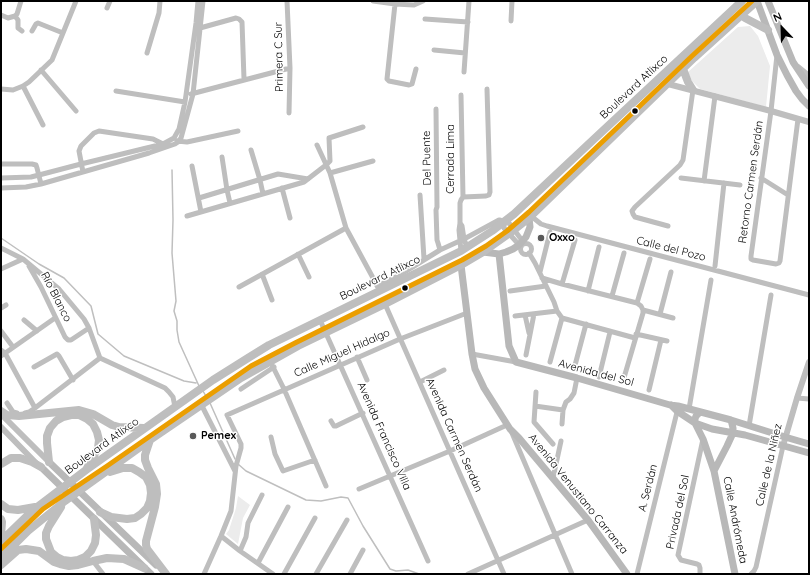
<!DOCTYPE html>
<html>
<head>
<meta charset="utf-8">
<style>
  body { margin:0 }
  #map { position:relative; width:810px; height:575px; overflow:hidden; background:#fff; font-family:Quicksand,sans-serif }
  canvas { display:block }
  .frame { position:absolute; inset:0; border:2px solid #000; pointer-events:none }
  .north { position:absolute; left:762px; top:8px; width:40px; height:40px; -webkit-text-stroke:3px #fff; paint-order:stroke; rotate:337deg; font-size:11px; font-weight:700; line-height:16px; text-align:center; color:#000 }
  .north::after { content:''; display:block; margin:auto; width:14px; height:18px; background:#000; clip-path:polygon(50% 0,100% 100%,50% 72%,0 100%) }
</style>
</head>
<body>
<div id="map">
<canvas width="810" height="575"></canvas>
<div class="frame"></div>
<div class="north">N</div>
</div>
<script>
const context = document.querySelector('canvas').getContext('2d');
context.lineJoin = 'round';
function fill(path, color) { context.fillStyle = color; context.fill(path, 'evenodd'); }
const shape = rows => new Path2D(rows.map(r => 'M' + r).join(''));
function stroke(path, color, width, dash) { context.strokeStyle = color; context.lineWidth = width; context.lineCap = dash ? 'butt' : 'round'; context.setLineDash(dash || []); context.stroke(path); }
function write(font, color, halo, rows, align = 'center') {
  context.font = font + ' Quicksand,sans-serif'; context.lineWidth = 3; context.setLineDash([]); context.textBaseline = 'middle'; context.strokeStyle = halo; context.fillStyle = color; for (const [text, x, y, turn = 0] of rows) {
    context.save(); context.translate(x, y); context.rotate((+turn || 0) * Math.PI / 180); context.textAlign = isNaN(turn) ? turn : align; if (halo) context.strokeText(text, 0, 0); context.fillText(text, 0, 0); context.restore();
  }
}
fill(shape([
  [750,26,758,36,770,66,766,107,700,89,692,81,688,72,738,27],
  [238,496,250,505,243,518,238,544,226,534,229,530,236,508]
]), '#ececec');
stroke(shape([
  [172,170,173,220,172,253,176,301,174,311,177,321,177,330,179,342,199,386],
  [1,238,39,264,64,278,91,306,98,334,124,356,184,381,196,383],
  [203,391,207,398],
  [210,403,235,459],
  [238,464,246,471,306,500,321,501,341,497,348,498,363,526,390,569,396,571,408,570,419,574]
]), '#bfbfbf', 1.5);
stroke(shape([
  [287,1,290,68,289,113],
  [373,1,395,4],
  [107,8,110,1],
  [1,15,8,18,15,16,17,14,21,1],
  [15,16,18,20,18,28,22,31],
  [425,19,468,22],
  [511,21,512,1],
  [200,28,236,18,239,19,242,22,244,79],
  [32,31,36,24,38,23,63,33],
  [434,50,465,53],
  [147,53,159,13,160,1],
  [777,55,771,111,751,256,751,259,753,260,776,264,779,263,780,261,798,119],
  [416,69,412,84,409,85,389,81,387,79,395,4,414,5,423,1],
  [41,70,76,111],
  [464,72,469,1],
  [23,86,43,125],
  [1,89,13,90,23,86,29,82,52,60,76,1],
  [116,91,185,102],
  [191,94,290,68],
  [436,109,437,207,436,210,437,240,438,243,440,250],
  [177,141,187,142,238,131],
  [317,145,330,173,346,228,379,289],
  [251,150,260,180,263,194],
  [222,157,227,190,230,203],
  [1,164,32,164,36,165,37,168,41,184],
  [192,166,201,212],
  [83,172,79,151,81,146,94,133,99,131,153,139,163,144],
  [330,173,373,161],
  [1,178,31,177,39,175,81,164,163,144,174,138,179,129,185,102,196,23,198,1],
  [681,178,740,185],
  [761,178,788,195],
  [704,181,715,96],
  [1,188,26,187,41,184,149,153,175,144,178,142,181,138,193,94,203,1],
  [282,188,290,218],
  [420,195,424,259],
  [463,197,486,196,489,195,490,192,487,89],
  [199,198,278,174,308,179],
  [187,216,304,182,326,165,330,161,329,138,363,127],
  [531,216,541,224,547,226,809,295],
  [504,222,504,228,521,247],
  [460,223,462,226,464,239,467,247],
  [668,226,635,217,633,214,632,211,635,207,680,165,683,160,693,90],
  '520.5 249a5.5 5.5 0 1 1 11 0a5.5 5.5 0 1 1-11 0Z',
  [1,248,23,259,59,289,84,319,89,328,100,358,165,388,169,392,173,397,175,407],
  [461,251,459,230,460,223,460,203,461,200,463,197,461,95],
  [529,253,535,263,554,302,557,311,562,318],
  [298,254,309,277],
  [29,266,41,287,65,337,68,340,71,340,89,328],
  [715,266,724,183],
  [1,269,23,259],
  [540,272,550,232],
  [262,274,272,300],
  [542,278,562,284,637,303,641,306,643,310,643,313,623,381],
  [562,284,575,240],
  [377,286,398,276,440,250,464,239,499,220,500,220,504,222,509,223,524,243],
  [239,287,346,228],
  [510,291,546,286],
  [588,291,599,247],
  [612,296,624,253],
  [637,303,650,259],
  [385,304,504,574],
  [1,308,6,305],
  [643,310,673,318],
  [660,314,671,272],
  [525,315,529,333],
  [515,316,557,311],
  [562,318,635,338],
  [24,320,37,331],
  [320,320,428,561],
  [1,331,13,347],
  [636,334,667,341],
  [1,350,5,353,35,408],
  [472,354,516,362],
  [526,355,534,314],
  [1,356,55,318],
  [357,357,367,380],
  [270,361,284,389,326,486],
  [550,362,562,318],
  [34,367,57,354,59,356,73,380],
  [574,369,586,324],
  [599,377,610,332],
  [420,382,444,370],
  [241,389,274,367],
  [649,390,661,340],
  [536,392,534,422,553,444],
  [797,398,809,399],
  [7,403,13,412,17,413],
  [201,404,235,471],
  [535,406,563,410],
  [689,409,711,280],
  [25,413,29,412,35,408,100,358],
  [331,421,334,426,336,426,363,413],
  [562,424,563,410,566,402,570,399,574,393,577,378],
  [749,426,771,295],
  [512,433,572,574],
  [271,437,275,454,283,471,315,460],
  [553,478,561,441],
  [359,489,450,451,507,425],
  [221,536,240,551,273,574],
  [240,551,246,537,248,523,262,495],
  [93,561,103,574],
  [258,563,288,507],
  [204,574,221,536,231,511,236,466,241,448,241,444,227,415,400,339,467,313],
  [284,574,315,518],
  [316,574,347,520],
  [350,574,363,550],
  [468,574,588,520],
  [637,574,678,408],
  [700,574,700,568,699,565,697,564,681,560,678,555,703,439],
  [751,574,754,571,756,567,783,446]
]), '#bebebe', 5);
stroke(shape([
  [798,67,809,76],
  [668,84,771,111,809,122],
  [1,414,49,462],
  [1,427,36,463],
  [783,446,797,398,809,362]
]), '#bebebe', 6);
stroke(shape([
  [757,1,777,55,787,75,796,91,802,99,809,106],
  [768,1,793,62,809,86],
  [483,252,499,254,506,252,513,249,519,245,526,237,530,227,529,218],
  [499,254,509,346,516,362,577,378,670,405,678,406,731,420,785,437,809,444],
  [461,265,472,354,475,369,484,388,510,429,519,438,588,520,627,574],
  [671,405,677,411,695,423,712,429,745,435,809,453],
  [700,412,696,416,695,419,695,423,703,439,714,471,735,574],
  [49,462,156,565],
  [41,467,151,574],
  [714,471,727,446,733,433,733,428,731,420]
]), '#b8b8b8', 7);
stroke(shape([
  [745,18,768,30],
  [683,69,688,82,693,90],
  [1,411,7,415,19,416,79,410,93,414,112,425,119,427,144,428],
  [150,440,145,455,145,460,148,468,156,484,157,494,155,507,146,541,146,545,147,549,166,574],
  [49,462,47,443,47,436,50,428,56,421,63,417,71,415,79,415,87,419,93,424,97,432,99,440,98,448,87,468],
  [1,464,11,458,20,458,32,462,41,467],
  [1,504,8,509,18,510,35,507],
  [61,507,49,526,46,533,46,539,51,552,57,557,63,560,71,561,78,560,85,557,91,551,95,543,96,535,94,519],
  [100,512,111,517,127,519,135,518,141,514,147,508,150,501,151,493,150,485,146,477,139,472,132,468,123,468,110,472],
  [1,519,2,522,1,536],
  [1,541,32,511,86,470,213,380,248,358,269,345,461,251,492,231,514,214,593,140,742,1],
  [1,558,28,531,65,501,150,440,241,378,298,346,385,304,461,265,483,252,514,230,529,218,694,58,757,1],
  [1,565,18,550,26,549,39,551,54,562,60,564,69,566,78,565,93,561,107,558,124,559,144,568]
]), '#bebebe', 8);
stroke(shape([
  [1,549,43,509,107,466,251,366,295,343,462,260,486,246,507,231,529,212,692,56,752,1]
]), '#eb9e00', 5);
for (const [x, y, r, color] of [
  [635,111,3.5,"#000"],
  [541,238,4,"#595959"],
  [405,288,3.5,"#000"],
  [193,436,4,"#595959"]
]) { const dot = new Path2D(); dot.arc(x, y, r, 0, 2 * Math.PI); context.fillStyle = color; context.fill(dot); stroke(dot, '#fff', 1.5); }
write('11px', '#000', '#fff', [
  ["Primera C Sur",279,57,-91],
  ["Boulevard Atlixco",634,87,-43],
  ["Del Puente",427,158,-91],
  ["Cerrada Lima",451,159,-90],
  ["Retorno Carmen Serdán",751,182,-82],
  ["Calle del Pozo",671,249,14],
  ["Boulevard Atlixco",380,278,-26],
  ["Río Blanco",56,297,63],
  ["Calle Miguel Hidalgo",342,353,-24],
  ["Avenida del Sol",596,373,15],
  ["Avenida Carmen Serdán",454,435,66],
  ["Avenida Francisco Villa",384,436,66],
  ["Boulevard Atlixco",102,446,-36],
  ["Calle de la Niñez",769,465,-77],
  ["A. Serdán",648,488,-76],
  ["Avenida Venustiano Carranza",578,494,51],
  ["Privada del Sol",678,512,-78],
  ["Calle Andrómeda",735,520,79]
]);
write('bold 11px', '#000', '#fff', [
  ["Oxxo",549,238],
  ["Pemex",201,436]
], 'left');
</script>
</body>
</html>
